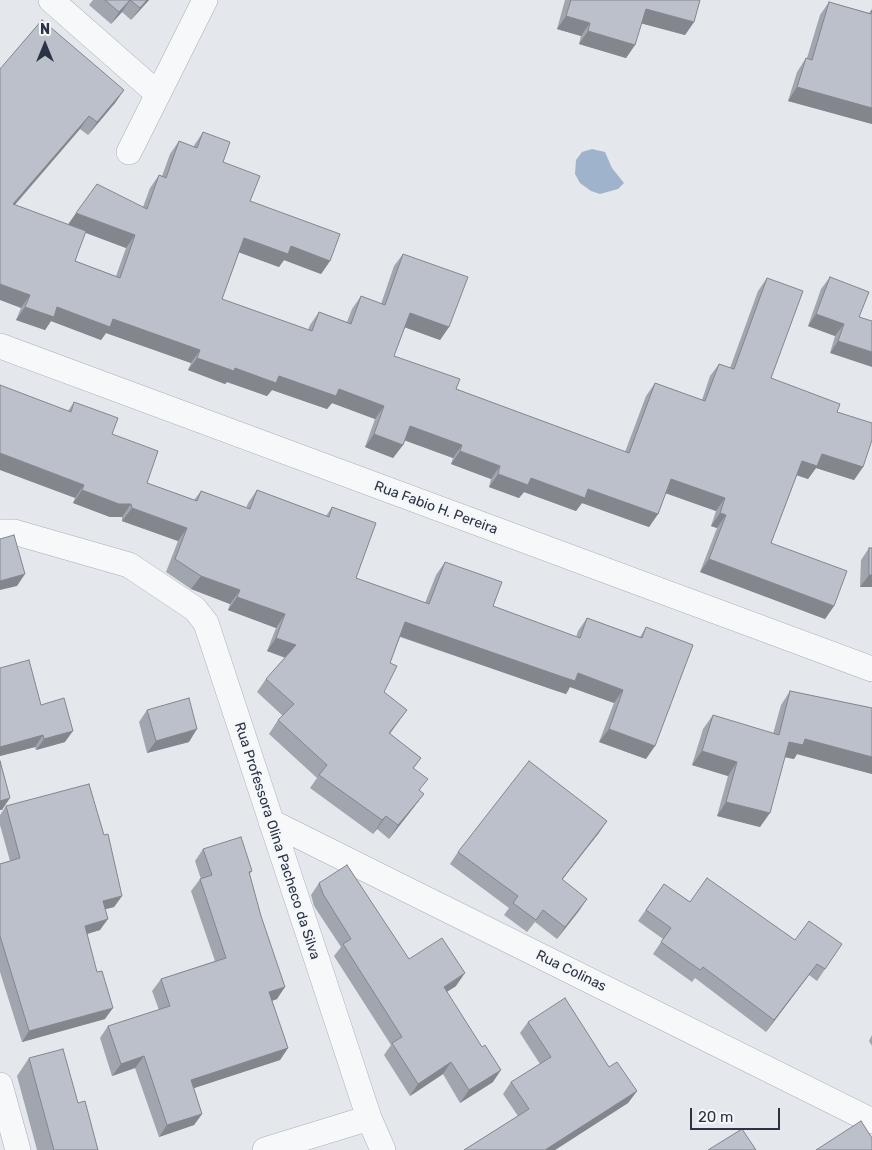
<!DOCTYPE html>
<html>
<head>
<meta charset="utf-8">
<style>
  body { margin:0 }
  #map { position:relative; width:872px; height:1150px; overflow:hidden; background:#e4e7ec; font-family:Rubik,sans-serif }
  canvas { display:block }
  .north { position:absolute; left:20px; top:20px; width:50px; height:50px; -webkit-text-stroke:4px #f4f6f9; paint-order:stroke; rotate:0deg; font-size:14px; font-weight:700; line-height:20px; text-align:center; color:#2b3445 }
  .north::after { content:''; display:block; margin:auto; width:18px; height:22px; background:#2b3445; clip-path:polygon(50% 0,100% 100%,50% 72%,0 100%) }
  .scale { position:absolute; left:690px; top:1108px; width:90px; height:22px; box-sizing:border-box; border:2px solid #2b3445; border-top:0; padding-left:6px; font-size:15px; line-height:18px; white-space:nowrap; color:#2b3445; -webkit-text-stroke:4px #f4f6f9; paint-order:stroke }
</style>
</head>
<body>
<div id="map">
<canvas width="872" height="1150"></canvas>
<div class="north">N</div>
<div class="scale">20 m</div>
</div>
<script>
const context = document.querySelector('canvas').getContext('2d');
context.lineJoin = 'round';
function fill(path, color) { context.fillStyle = color; context.fill(path, 'evenodd'); }
const shape = rows => new Path2D(rows.map(r => 'M' + r).join(''));
function stroke(path, color, width, dash) { context.strokeStyle = color; context.lineWidth = width; context.lineCap = dash ? 'butt' : 'round'; context.setLineDash(dash || []); context.stroke(path); }
function write(font, color, halo, rows, align = 'center') {
  context.font = font + ' Rubik,sans-serif'; context.lineWidth = 4; context.setLineDash([]); context.textBaseline = 'middle'; context.strokeStyle = halo; context.fillStyle = color; for (const [text, x, y, turn = 0] of rows) {
    context.save(); context.translate(x, y); context.rotate((+turn || 0) * Math.PI / 180); context.textAlign = isNaN(turn) ? turn : align; if (halo) context.strokeText(text, 0, 0); context.fillText(text, 0, 0); context.restore();
  }
}
fill(shape([
  [592,149,605,152,612,168,624,183,618,189,600,194,591,191,580,183,575,174,576,160,582,152]
]), '#9fb4cc');
const minor = shape([
  [51,0,158,94],
  [129,152,205,0],
  [0,346,872,669],
  [0,532,14,532,129,565,195,609,206,623,369,1118,383,1150],
  [271,822,872,1121],
  [0,1085,18,1150],
  [265,1150,369,1118]
]);
stroke(minor, '#a9aeb7', 26);
stroke(minor, '#f7f8fa', 25);
fill(shape([
  [93,0,149,0,131,20,122,12,111,24,89,5],
  [565,0,700,0,694,22,685,35,641,23,635,45,626,58,579,44,581,36,557,29],
  [829,2,869,13,872,9,872,124,788,101,797,72,806,58,807,58,820,15],
  [0,69,124,90,115,103,88,135,80,129,15,205,68,225,143,207,150,188,159,175,162,176,170,154,179,141,193,147,203,132,223,162,250,201,330,261,321,274,284,260,279,267,239,252,222,299,308,330,310,325,319,312,347,322,352,309,361,296,381,304,394,266,403,254,449,327,440,340,405,327,394,356,456,389,625,452,646,396,655,383,702,400,710,376,719,364,730,368,758,291,767,278,771,378,837,412,863,467,854,480,816,468,808,479,797,475,771,543,834,606,825,619,700,572,717,528,711,526,716,511,666,493,658,514,649,527,582,503,576,511,524,492,519,498,489,487,491,479,451,464,453,458,404,440,403,445,393,458,365,447,375,419,332,403,327,409,272,390,267,396,227,382,225,384,188,370,191,363,106,333,101,340,51,321,45,330,16,320,21,308],
  [85,232,126,248,116,276,75,261],
  [830,277,859,317,830,353,835,336,808,326,821,289],
  [74,402,112,434,147,483,194,500,201,491,246,508,248,503,257,490,326,516,332,507,356,578,425,603,436,575,445,562,493,606,576,637,578,631,587,618,640,637,646,627,646,759,599,742,614,703,570,687,566,694,551,689,400,637,390,663,384,692,407,710,390,734,421,758,414,768,420,791,424,794,414,807,389,839,377,829,373,834,310,788,317,778,269,734,278,720,283,716,257,692,266,679,285,658,267,651,276,628,228,610,230,604,191,589,166,572,178,541,122,521,122,517,110,517,73,503,75,498,68,411],
  [869,548,872,587,860,587,861,560],
  [0,668,41,705,65,742,36,750,35,747,0,756],
  [790,691,872,708,872,774,797,754,794,759,785,757,760,827,717,816,728,776,692,765,703,729,713,715,773,734,781,705],
  [147,710,189,742,147,753,139,722],
  [6,806,122,896,114,907,105,909,100,930,87,934,105,1019,22,1042,0,972,0,864,10,861,0,825,0,815],
  [607,821,562,880,587,899,557,939,535,922,527,932,504,915,509,908,450,864,458,852],
  [203,849,252,871,249,875,277,999,272,1001,288,1048,280,1060,194,1088,202,1114,194,1125,159,1137,135,1068,112,1076,100,1038,108,1026,159,1010,152,991,161,979,215,961,191,891,200,879,201,879,195,861],
  [319,883,409,959,456,986,447,992,493,1082,460,1103,443,1074,410,1096,384,1055,391,1045,334,956,341,947,314,906,311,895],
  [664,884,690,902,795,940,842,944,817,981,809,975,766,1032,695,978,692,982,653,954,663,939,638,921],
  [528,1022,609,1067,637,1091,628,1103,555,1150,464,1150,518,1116,503,1094,511,1082,540,1064,520,1033],
  [872,1035,872,1046,869,1041],
  [29,1058,78,1103,98,1150,37,1150,17,1076]
]), '#a1a5ae');
fill(shape([
  [130,0,122,12,111,24,119,12],
  [147,0,149,0,131,20,140,8],
  [646,9,694,22,685,35,636,22],
  [566,16,590,23,581,36,557,29],
  [588,31,635,45,626,58,579,44],
  [797,87,872,108,872,124,788,101],
  [124,90,115,103,88,135,97,122],
  [89,116,80,129,4,217,13,204],
  [76,213,135,235,126,248,67,226],
  [244,238,291,246,330,261,321,274,284,260,279,267,235,251],
  [0,284,30,295,21,308,0,300],
  [25,307,57,307,113,319,200,350,191,363,106,333,101,340,51,321,45,330,16,320],
  [410,313,449,327,440,340,401,326],
  [816,314,844,324,835,336,808,326],
  [838,341,872,352,872,367,830,353],
  [197,358,235,368,279,376,339,389,384,406,375,419,332,403,327,409,272,390,267,396,227,382,225,384,188,370],
  [410,426,462,445,453,458,401,439],
  [374,434,403,445,393,458,365,447],
  [460,451,500,466,491,479,451,464],
  [0,453,84,485,75,498,0,470],
  [822,454,863,467,854,480,816,468,808,479,793,474,802,461],
  [498,474,531,478,588,489,658,514,649,527,582,503,576,511,524,492,519,498,489,487],
  [671,479,725,498,716,511,662,492],
  [82,490,131,504,122,517,110,517,73,503],
  [132,508,187,528,178,541,122,521],
  [720,513,726,515,717,528,711,526],
  [709,559,834,606,825,619,700,572],
  [25,574,17,586,0,590,0,581],
  [869,575,872,575,872,587,860,587],
  [201,576,240,590,230,604,191,589],
  [237,597,285,614,276,628,228,610],
  [405,622,578,673,623,690,614,703,570,687,566,694,551,689,396,635],
  [276,638,296,645,287,658,267,651],
  [197,729,189,742,147,753,156,741],
  [609,729,655,746,646,759,599,742],
  [73,731,65,742,36,750,44,739],
  [43,735,35,747,0,756,0,747],
  [805,739,872,757,872,774,797,754,794,759,779,756,789,742],
  [702,751,737,762,728,776,692,765],
  [424,794,414,807,389,839,398,825],
  [10,798,2,810,0,810,0,801],
  [726,802,770,813,760,827,717,816],
  [386,816,377,829,373,834,382,820],
  [607,821,599,833,553,891,562,879],
  [122,896,114,907,95,912,103,901],
  [587,899,579,911,557,939,565,927],
  [108,919,100,930,77,937,85,926],
  [817,964,809,975,766,1032,774,1020],
  [465,973,456,986,435,999,444,987],
  [285,987,277,999,261,1004,269,992],
  [113,1008,105,1019,22,1042,29,1031],
  [288,1048,280,1060,182,1092,191,1080],
  [144,1056,135,1068,112,1076,121,1064],
  [451,1062,443,1074,410,1096,418,1084],
  [501,1070,493,1082,460,1103,469,1090],
  [637,1091,628,1103,555,1150,545,1150],
  [202,1114,194,1125,159,1137,167,1125]
]), '#83868d');
const building = shape([
  [105,0,130,0,119,12,105,0],
  [130,0,147,0,140,8,130,0],
  [571,0,700,0,694,22,646,9,635,45,588,31,590,23,566,16,571,0],
  [829,2,871,14,872,10,872,108,797,87,806,58,812,60,829,2],
  [42,20,124,90,97,122,89,116,13,204,86,231,75,261,120,278,135,235,76,213,97,184,147,209,159,175,166,178,179,141,197,148,203,132,230,142,223,162,260,176,250,201,340,234,330,261,291,246,288,254,244,238,222,299,312,331,319,312,351,324,361,296,385,305,403,254,468,277,449,327,410,313,394,356,460,379,456,389,629,453,655,383,705,401,719,364,734,369,767,278,803,291,771,378,840,404,837,412,872,423,872,440,863,467,822,454,817,466,802,461,771,543,847,571,834,606,709,559,726,515,720,513,725,498,671,479,658,514,588,489,585,498,531,478,528,485,498,474,500,466,460,451,462,445,410,426,403,445,374,434,384,406,339,389,336,396,279,376,276,383,235,368,234,371,197,358,200,350,113,319,110,327,57,307,54,317,25,307,30,295,0,284,0,69,42,20],
  [830,277,869,292,859,317,872,321,872,352,838,341,844,324,816,314,830,277],
  [0,385,71,412,74,402,118,418,112,434,158,451,147,483,197,501,201,491,250,509,257,490,329,517,332,507,376,523,356,578,429,604,445,562,502,582,493,606,580,638,587,618,642,638,646,627,693,645,655,746,609,729,623,690,578,673,575,681,560,676,405,622,390,663,397,666,384,692,407,710,389,733,421,758,413,768,428,779,419,790,424,794,398,825,386,816,382,820,319,775,327,765,278,720,294,704,266,679,296,645,276,638,285,614,237,597,240,590,201,576,175,559,187,528,132,508,131,504,119,504,82,490,84,485,0,453,0,385],
  [14,535,25,574,0,581,0,539,14,535],
  [869,548,872,548,872,575,869,575,869,548],
  [29,660,41,705,64,698,73,731,44,739,43,735,0,747,0,668,29,660],
  [790,691,872,708,872,757,805,739,803,745,789,742,770,813,726,802,737,762,702,751,713,715,779,735,790,691],
  [189,698,197,729,156,741,147,710,189,698],
  [0,761,10,798,0,801,0,761],
  [529,761,607,821,562,879,587,899,565,927,543,910,536,920,513,903,518,896,458,852,529,761],
  [89,784,104,835,108,834,122,896,103,901,108,919,85,926,97,972,102,971,113,1008,29,1031,0,936,0,864,20,858,6,806,89,784],
  [241,837,252,871,249,872,261,916,285,987,269,992,288,1048,191,1080,202,1114,167,1125,144,1056,121,1064,108,1026,170,1006,161,979,226,958,200,879,212,875,203,849,241,837],
  [347,865,409,959,442,938,465,973,444,987,482,1047,485,1045,501,1070,469,1090,451,1062,418,1084,392,1043,402,1037,343,944,351,939,323,894,319,883,347,865],
  [707,878,795,940,809,921,842,944,825,969,817,964,774,1020,703,967,700,970,661,942,671,928,646,910,664,884,690,902,707,878],
  [565,998,609,1067,617,1062,637,1091,545,1150,464,1150,529,1109,511,1082,551,1057,528,1022,565,998],
  [63,1049,78,1103,85,1101,98,1150,54,1150,29,1058,63,1049],
  [861,1121,872,1138,872,1150,816,1150,861,1121],
  [742,1129,756,1150,708,1150,742,1129]
]);
fill(building, '#bbc0ca');
stroke(building, '#83868d', 1);
write('14px', '#2b3445', '#f4f6f9', [
  ["Rua Fabio H. Pereira",436,508,20],
  ["Rua Professora Olina Pacheco da Silva",277,841,72],
  ["Rua Colinas",571,971,26]
]);
</script>
</body>
</html>
